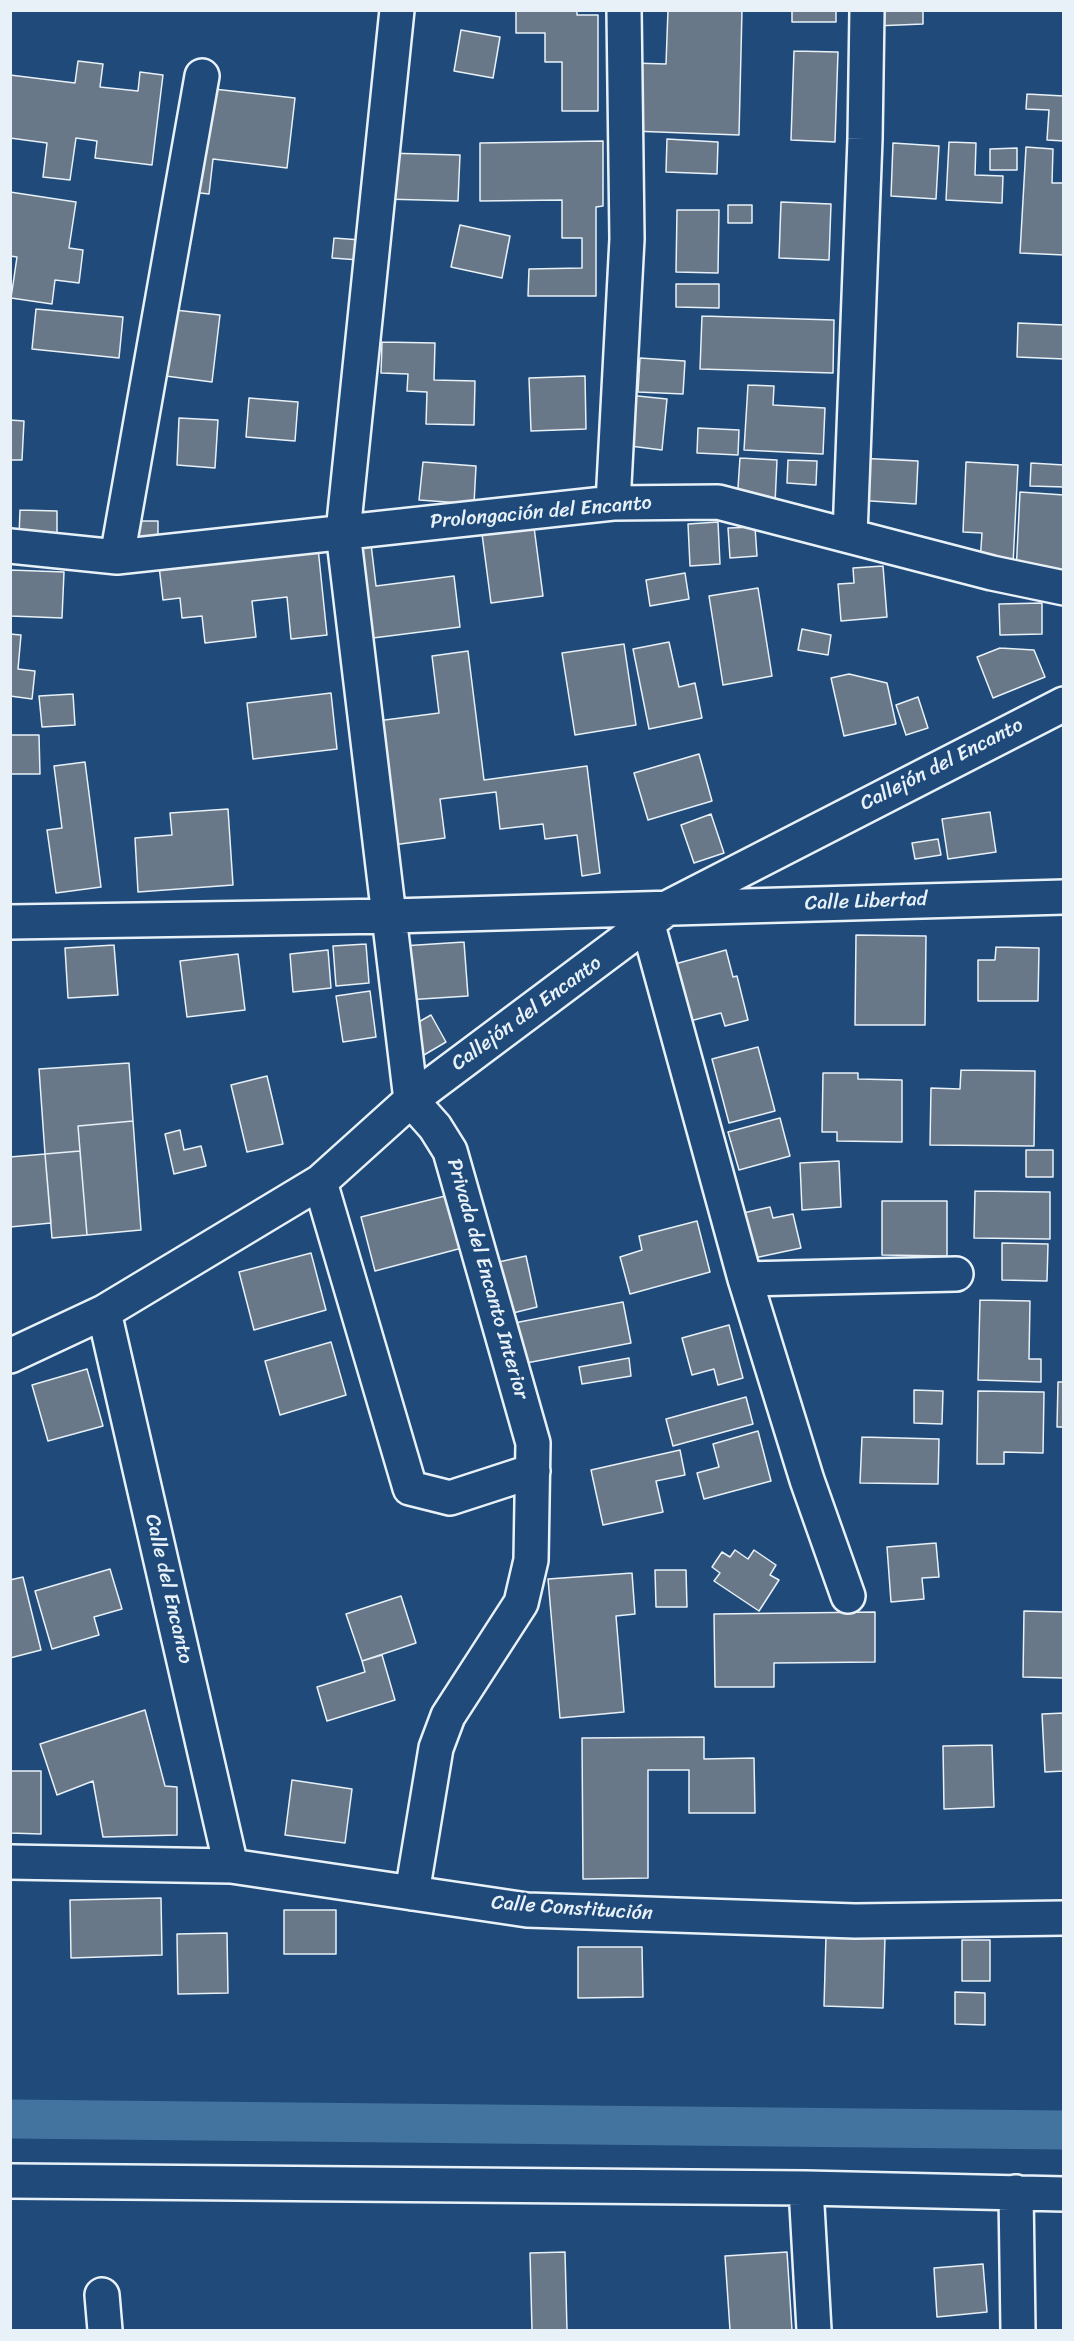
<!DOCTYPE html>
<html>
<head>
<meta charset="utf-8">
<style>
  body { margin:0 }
  #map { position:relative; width:1074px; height:2341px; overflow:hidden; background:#1f4a7a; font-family:Sriracha,sans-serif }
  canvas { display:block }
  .frame { position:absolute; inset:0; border:12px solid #e8f1f8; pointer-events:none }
</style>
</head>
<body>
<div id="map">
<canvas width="1074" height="2341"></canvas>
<div class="frame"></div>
</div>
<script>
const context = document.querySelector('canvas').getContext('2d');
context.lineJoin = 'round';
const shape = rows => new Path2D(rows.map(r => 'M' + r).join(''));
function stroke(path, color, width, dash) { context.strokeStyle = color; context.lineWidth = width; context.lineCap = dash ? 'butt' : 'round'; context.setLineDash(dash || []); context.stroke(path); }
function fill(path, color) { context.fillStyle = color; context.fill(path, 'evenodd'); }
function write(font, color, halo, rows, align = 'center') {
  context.font = font + ' Sriracha,sans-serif'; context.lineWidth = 5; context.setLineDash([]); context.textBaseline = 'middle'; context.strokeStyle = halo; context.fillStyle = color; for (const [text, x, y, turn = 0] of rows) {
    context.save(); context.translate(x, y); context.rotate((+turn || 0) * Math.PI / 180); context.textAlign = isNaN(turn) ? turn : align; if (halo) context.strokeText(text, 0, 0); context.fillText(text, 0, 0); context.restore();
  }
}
stroke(shape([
  [10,2119,1064,2130]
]), '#42749f', 39);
const building = shape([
  [516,10,577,10,577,15,598,15,598,111,562,111,562,62,545,62,545,33,516,33,516,10],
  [668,10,742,10,739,135,631,131,633,63,666,64,668,10],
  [792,10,836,10,836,22,792,22,792,10],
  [875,10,923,10,923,24,875,26,875,10],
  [461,30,500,37,493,78,454,71,461,30],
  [794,51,838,52,835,142,791,140,794,51],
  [78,61,103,64,100,87,138,91,140,72,163,75,152,165,95,158,97,141,76,138,70,180,43,177,47,143,10,138,10,75,75,83,78,61],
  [205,88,295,98,287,168,213,159,209,194,192,192,205,88],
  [1027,94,1064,96,1064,141,1047,140,1049,110,1026,109,1027,94],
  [667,139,718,142,717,174,666,172,667,139],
  [603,141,603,206,596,207,596,296,528,296,529,269,582,268,582,238,562,238,562,200,480,201,480,143,603,141],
  [949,142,976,143,975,175,1003,176,1002,203,946,200,949,142],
  [893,143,939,146,936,199,891,196,893,143],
  [1026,147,1053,149,1052,183,1064,183,1064,255,1020,253,1026,147],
  [1017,148,1017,170,990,170,990,149,1017,148],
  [386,153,460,155,458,201,384,199,386,153],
  [10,192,76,202,69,248,83,250,79,283,55,280,52,304,11,298,17,257,10,256,10,192],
  [781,202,831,204,829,260,779,258,781,202],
  [728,205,752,205,752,223,728,223,728,205],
  [677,210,719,210,718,273,676,272,677,210],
  [460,225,510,236,502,278,451,267,460,225],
  [334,238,361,240,359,260,332,258,334,238],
  [676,284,719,284,719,308,676,307,676,284],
  [36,309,123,317,119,358,32,349,36,309],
  [166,309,220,315,212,382,158,375,166,309],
  [702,316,834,320,833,373,700,369,702,316],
  [1018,323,1064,325,1064,359,1017,357,1018,323],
  [382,342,435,343,434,380,475,381,474,425,426,424,427,392,407,391,408,374,381,373,382,342],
  [640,358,685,361,683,394,638,392,640,358],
  [585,376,586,429,531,431,529,378,585,376],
  [748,385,774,386,773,405,825,408,823,454,744,450,748,385],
  [628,395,667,399,662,450,622,445,628,395],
  [249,398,298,402,295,441,246,437,249,398],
  [179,418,218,420,215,468,177,465,179,418],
  [10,420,24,421,22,460,10,460,10,420],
  [698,428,739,430,738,455,697,453,698,428],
  [740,458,777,460,775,504,737,502,740,458],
  [858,458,918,461,916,504,856,500,858,458],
  [788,460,817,461,816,485,787,483,788,460],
  [423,462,476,466,474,504,419,500,423,462],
  [966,462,1018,465,1013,564,980,562,982,533,963,532,966,462],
  [1031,463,1064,465,1064,487,1030,486,1031,463],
  [1020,492,1064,495,1064,575,1016,573,1020,492],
  [20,510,57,511,57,538,19,537,20,510],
  [126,521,158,521,158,543,127,543,126,521],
  [718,522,720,564,690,566,688,524,718,522],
  [534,527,543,596,491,603,482,534,534,527],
  [755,527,757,556,730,558,728,528,755,527],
  [371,544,376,586,454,576,460,627,373,638,368,599,357,600,350,546,371,544],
  [318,548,327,635,291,639,287,597,252,601,256,637,205,643,202,616,182,618,180,598,163,600,159,566,318,548],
  [883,566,887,617,841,621,838,584,854,583,853,568,883,566],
  [10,570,64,572,62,618,10,616,10,570],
  [685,573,689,599,650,606,646,580,685,573],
  [758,588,772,676,723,685,709,596,758,588],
  [1042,603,1042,634,1000,635,999,604,1042,603],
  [802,629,831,635,828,655,798,650,802,629],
  [10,634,21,635,18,669,35,671,32,699,10,696,10,634],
  [669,642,679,687,695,683,702,718,649,729,633,649,669,642],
  [624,644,636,725,575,735,562,653,624,644],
  [1000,648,1034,650,1045,677,993,698,977,657,1000,648],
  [468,651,484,780,587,766,600,873,582,876,577,835,545,839,543,824,500,829,496,792,440,799,445,838,393,845,377,721,439,713,432,656,468,651],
  [849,674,887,683,896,724,844,736,831,678,849,674],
  [331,693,337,749,253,759,247,703,331,693],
  [73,694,75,725,42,727,39,696,73,694],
  [918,697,928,728,906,735,896,705,918,697],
  [10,735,39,735,40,774,10,774,10,735],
  [699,754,712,801,648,820,634,773,699,754],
  [85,762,101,887,56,893,47,830,62,828,54,766,85,762],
  [228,809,233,885,138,892,135,838,172,835,170,813,228,809],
  [990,812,996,852,948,859,942,819,990,812],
  [711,814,724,853,694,863,681,825,711,814],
  [938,839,941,855,915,859,912,843,938,839],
  [856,935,926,936,925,1025,855,1025,856,935],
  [464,942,468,996,406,1000,402,946,464,942],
  [366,944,369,983,336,986,333,946,366,944],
  [114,945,118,995,68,998,65,948,114,945],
  [996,947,1039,948,1038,1001,978,1001,978,960,995,960,996,947],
  [328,950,331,988,293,992,290,954,328,950],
  [726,950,733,977,737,976,748,1020,725,1026,721,1013,690,1021,675,964,726,950],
  [238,954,245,1010,187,1017,180,961,238,954],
  [370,991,376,1037,343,1042,336,996,370,991],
  [431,1015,446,1042,424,1055,408,1028,431,1015],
  [758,1047,775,1111,729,1123,712,1059,758,1047],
  [129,1063,133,1121,78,1126,80,1151,45,1154,39,1069,129,1063],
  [961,1070,1035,1071,1034,1146,930,1145,931,1088,960,1089,961,1070],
  [823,1073,858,1073,858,1079,902,1080,902,1142,837,1141,837,1132,822,1132,823,1073],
  [267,1076,283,1144,247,1152,231,1085,267,1076],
  [780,1118,790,1156,739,1170,728,1132,780,1118],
  [133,1121,141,1230,87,1235,78,1126,133,1121],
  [180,1130,184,1150,201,1146,206,1166,174,1174,165,1134,180,1130],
  [1026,1150,1053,1150,1053,1177,1026,1177,1026,1150],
  [80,1151,87,1235,52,1238,45,1154,80,1151],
  [45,1154,51,1223,10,1227,10,1157,45,1154],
  [839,1161,841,1207,802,1210,800,1163,839,1161],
  [975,1191,1050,1192,1050,1239,974,1238,975,1191],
  [449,1195,462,1248,375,1271,361,1217,449,1195],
  [882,1201,947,1201,947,1256,882,1255,882,1201],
  [770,1207,773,1218,793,1214,801,1248,745,1260,743,1213,770,1207],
  [697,1221,710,1272,630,1294,620,1257,642,1250,639,1236,697,1221],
  [1002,1243,1048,1244,1047,1281,1002,1280,1002,1243],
  [311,1253,326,1310,254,1330,239,1272,311,1253],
  [526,1256,537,1307,505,1315,494,1263,526,1256],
  [980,1300,1030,1301,1029,1359,1041,1359,1041,1382,978,1380,980,1300],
  [623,1302,631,1343,516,1365,509,1324,623,1302],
  [729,1325,743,1378,718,1385,714,1369,692,1375,682,1338,729,1325],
  [331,1342,346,1395,280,1415,265,1361,331,1342],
  [629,1358,631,1376,582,1384,579,1367,629,1358],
  [87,1369,103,1426,48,1441,32,1385,87,1369],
  [1058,1382,1064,1382,1064,1427,1057,1427,1058,1382],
  [914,1390,943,1391,942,1424,914,1423,914,1390],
  [978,1391,1044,1392,1043,1453,1004,1452,1004,1464,977,1464,978,1391],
  [746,1397,753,1424,673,1446,666,1419,746,1397],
  [758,1431,771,1481,704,1499,697,1473,719,1467,713,1444,758,1431],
  [862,1437,939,1439,938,1484,860,1483,862,1437],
  [680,1450,685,1475,656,1481,663,1512,603,1525,591,1470,680,1450],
  [936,1543,939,1577,922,1578,924,1599,891,1602,887,1547,936,1543],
  [735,1550,748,1559,754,1550,776,1565,770,1575,779,1580,759,1611,714,1581,720,1573,712,1567,722,1552,730,1557,735,1550],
  [110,1569,122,1609,94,1617,99,1635,52,1649,35,1591,110,1569],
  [655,1570,686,1570,687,1607,656,1607,655,1570],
  [632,1573,635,1614,616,1616,624,1712,560,1718,548,1579,632,1573],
  [23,1577,41,1650,10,1658,10,1580,23,1577],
  [401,1596,416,1643,362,1661,346,1614,401,1596],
  [1024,1611,1064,1612,1064,1678,1023,1677,1024,1611],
  [875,1612,875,1662,774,1663,774,1687,715,1687,714,1614,875,1612],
  [382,1655,395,1700,327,1721,317,1687,365,1672,362,1661,382,1655],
  [145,1710,165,1786,177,1787,177,1835,103,1837,93,1781,57,1795,40,1744,145,1710],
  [1064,1713,1064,1771,1045,1772,1042,1714,1064,1713],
  [704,1737,704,1759,754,1758,755,1813,689,1813,689,1770,648,1770,648,1878,583,1879,582,1738,704,1737],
  [992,1745,994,1807,944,1809,943,1746,992,1745],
  [10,1771,41,1771,41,1834,10,1833,10,1771],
  [292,1780,352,1789,345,1843,285,1835,292,1780],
  [161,1898,162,1955,71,1958,70,1900,161,1898],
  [284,1910,336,1910,336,1954,284,1954,284,1910],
  [227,1933,228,1993,178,1994,177,1934,227,1933],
  [826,1936,885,1937,883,2008,824,2006,826,1936],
  [962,1940,990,1940,990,1981,962,1981,962,1940],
  [578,1947,642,1947,643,1997,578,1998,578,1947],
  [955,1992,985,1993,985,2025,955,2024,955,1992],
  [565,2252,567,2330,532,2330,530,2253,565,2252],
  [787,2252,792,2330,730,2330,725,2256,787,2252],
  [983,2264,987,2312,937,2317,934,2268,983,2264]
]);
fill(building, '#697888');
stroke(building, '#e8f1f8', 1.5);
const minor = shape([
  [397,10,343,532,411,1100,435,1127,450,1151,533,1443,531,1560,521,1603,448,1716,436,1748,412,1893],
  [613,503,627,239,624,10],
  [850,535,865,139,867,10],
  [10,546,117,557,613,503,718,502,992,573,1064,588],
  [117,557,202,76],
  [10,922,391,916,1064,897],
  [648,925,745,1279,807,1480,848,1596],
  [320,1182,410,1488,450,1498,533,1471],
  [745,1279,956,1274],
  [104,1312,231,1866],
  [10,1356,104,1312,320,1182,411,1100,669,907,1064,704],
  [10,1862,231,1866,527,1910,855,1921,1064,1918],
  [10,2181,806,2188,1064,2194],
  [806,2188,814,2330],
  [1016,2192,1018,2330],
  [102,2295,105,2330]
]);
stroke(minor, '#e8f1f8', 38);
stroke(minor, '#1f4a7a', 33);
write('20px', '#e8f1f8', '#1f4a7a', [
  ["Prolongación del Encanto",541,513,-5],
  ["Callejón del Encanto",942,765,-27],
  ["Calle Libertad",866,902,-2],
  ["Callejón del Encanto",527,1014,-36],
  ["Privada del Encanto Interior",487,1279,74],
  ["Calle del Encanto",168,1589,77],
  ["Calle Constitución",572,1909,4]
]);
</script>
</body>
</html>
